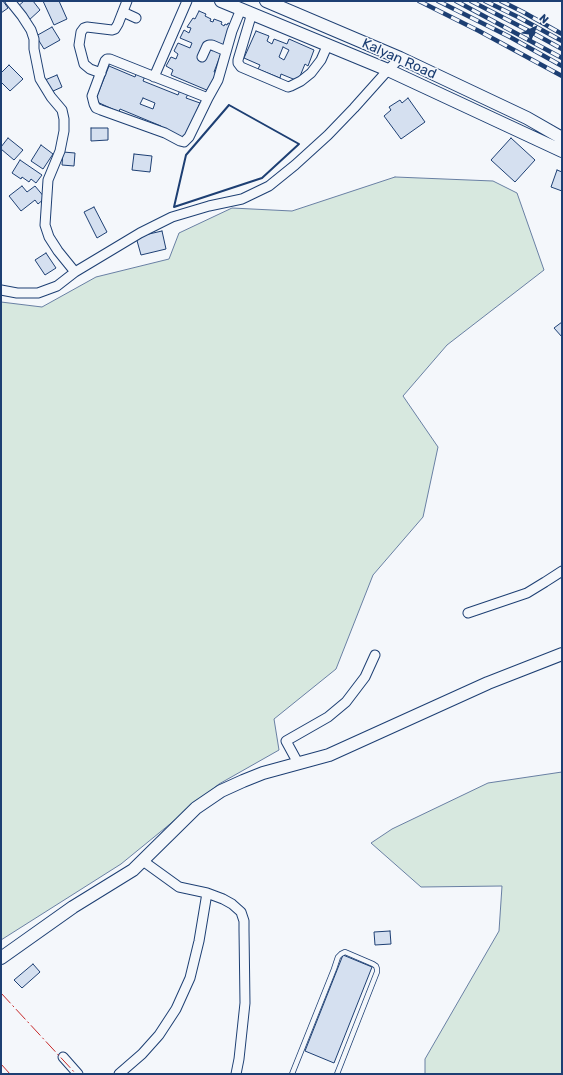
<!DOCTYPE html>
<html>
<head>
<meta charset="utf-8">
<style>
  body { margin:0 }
  #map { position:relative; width:563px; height:1075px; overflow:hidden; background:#f4f7fb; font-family:Rubik,sans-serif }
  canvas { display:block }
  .frame { position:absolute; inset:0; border:2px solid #1d3f73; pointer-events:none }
  .north { position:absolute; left:515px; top:8px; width:40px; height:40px; -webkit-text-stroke:3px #f4f7fb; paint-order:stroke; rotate:44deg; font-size:11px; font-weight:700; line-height:16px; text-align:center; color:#1d3f73 }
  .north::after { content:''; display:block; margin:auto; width:14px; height:18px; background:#1d3f73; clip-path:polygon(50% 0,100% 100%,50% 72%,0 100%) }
</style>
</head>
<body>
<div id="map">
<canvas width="563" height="1075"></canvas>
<div class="frame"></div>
<div class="north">N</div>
</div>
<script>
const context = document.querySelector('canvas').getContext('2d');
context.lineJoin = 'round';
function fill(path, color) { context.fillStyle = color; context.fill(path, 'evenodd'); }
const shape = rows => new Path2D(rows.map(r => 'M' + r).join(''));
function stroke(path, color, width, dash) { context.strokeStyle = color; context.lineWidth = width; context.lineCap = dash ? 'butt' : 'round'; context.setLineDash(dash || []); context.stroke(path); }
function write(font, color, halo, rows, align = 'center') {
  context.font = font + ' Rubik,sans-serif'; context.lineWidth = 3; context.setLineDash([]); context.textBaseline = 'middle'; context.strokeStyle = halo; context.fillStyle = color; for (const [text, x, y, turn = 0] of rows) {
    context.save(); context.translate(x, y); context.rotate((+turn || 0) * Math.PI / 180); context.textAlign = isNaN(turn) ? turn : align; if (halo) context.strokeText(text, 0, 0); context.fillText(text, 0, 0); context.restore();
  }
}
const green = shape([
  [395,177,493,181,517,193,544,270,447,345,403,396,438,447,423,517,373,575,336,669,274,719,279,750,219,784,121,864,1,940,1,302,42,307,96,277,169,259,179,233,232,208,292,211,395,177],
  [562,772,562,1074,425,1074,425,1059,499,931,502,886,421,887,371,843,392,829,488,783,562,772]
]);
fill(green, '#d7e8df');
stroke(green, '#687fa3', 1);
const building = shape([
  [1,1,3,1,8,8,1,13,1,1],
  [24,1,33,1,40,10,28,21,16,8,24,1],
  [43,1,59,1,67,19,54,25,43,1],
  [199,11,206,14,205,16,211,19,210,21,213,22,214,19,222,22,221,24,224,26,225,24,227,25,228,23,233,25,224,48,206,41,198,57,209,49,213,51,214,48,222,51,214,72,217,73,209,91,171,75,173,70,166,66,171,57,176,59,178,54,174,51,178,43,190,48,192,43,180,38,184,30,189,33,191,28,187,27,193,18,195,19,199,11],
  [52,27,60,40,44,49,36,36,52,27],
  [256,31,269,36,267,41,272,44,274,39,287,44,289,39,314,50,308,66,305,64,298,81,281,74,280,78,258,69,260,65,244,58,256,31],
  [283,47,289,50,284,60,279,57,283,47],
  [9,65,23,79,10,91,1,82,1,73,9,65],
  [109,66,135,77,137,72,145,76,143,81,178,95,180,90,188,94,186,98,200,103,185,139,160,129,161,126,120,109,119,112,95,101,109,66],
  [143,98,155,103,153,109,140,104,143,98],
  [57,75,62,87,51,92,45,80,57,75],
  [408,98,425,122,401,139,384,116,391,110,389,107,400,100,402,103,408,98],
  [91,128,108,128,108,140,91,141,91,128],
  [8,138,23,150,14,160,1,149,1,147,8,138],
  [511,138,535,160,515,182,491,160,511,138],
  [41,145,53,154,43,169,31,161,41,145],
  [63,152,75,153,74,166,62,165,63,152],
  [134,154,152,156,150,172,132,170,134,154],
  [20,160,42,175,36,183,31,179,29,182,22,177,21,179,12,173,20,160],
  [557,170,562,172,562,191,551,187,557,170],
  [22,186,27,192,35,186,45,198,38,204,35,200,21,211,9,196,22,186],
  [94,207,107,232,97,238,84,212,94,207],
  [162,231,166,249,141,255,136,237,162,231],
  [46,253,56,268,45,275,35,260,46,253],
  [562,322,562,337,554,328,562,322],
  [390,931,391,944,375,945,374,932,390,931],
  [343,955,372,967,334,1063,305,1051,343,955],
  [33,964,40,972,22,988,14,980,33,964]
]);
fill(building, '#d5e0f0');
stroke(building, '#1d3f73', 1);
const lane = shape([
  [292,1074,334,969,338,957,341,954,345,952,373,964,376,966,377,969,377,972,337,1074]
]);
const street = shape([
  [10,1,22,16,31,30,34,39,34,49,40,79,51,97,62,110,64,119,64,131,60,151,48,180,45,225,49,237,58,251,75,272],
  [123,12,136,18],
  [252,13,238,60,238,63,241,67,288,87,291,86,301,81,311,73,321,60,328,44],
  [202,57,207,46,209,45,212,45,226,51],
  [101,73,90,69,84,64,79,45,81,32,84,28,87,27,112,30,115,29,118,24,127,1],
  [154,77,187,1],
  [208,98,110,59,107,59,105,61,92,96,94,104,96,108,101,110,165,133,180,141,184,142,189,137,208,98,218,80,232,31,241,9],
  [1,290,17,293,38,293,57,286,75,272,140,233,172,217,209,206,242,199,269,186,295,165,328,135,354,108,388,70,400,58],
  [468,613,527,593,545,582,562,571],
  [298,763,286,741,328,717,346,702,365,677,375,655],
  [143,861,179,887,207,893,223,899,232,904,241,912,244,921,244,930,245,1003,239,1059,236,1074],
  [63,1057,78,1074],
  [119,1074,142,1054,159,1035,176,1009,190,978,199,941,207,893]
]);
const secondary = shape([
  [221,1,388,70,562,151],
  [266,1,400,58,527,118,562,138],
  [1,958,73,907,133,870,196,808,221,791,243,781,263,773,329,755,488,683,562,654]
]);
stroke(lane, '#1d3f73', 6);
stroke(street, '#1d3f73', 11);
stroke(secondary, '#1d3f73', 14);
stroke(lane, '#f4f7fb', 4.5);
stroke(street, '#f4f7fb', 9);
stroke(secondary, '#f4f7fb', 12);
const rail = shape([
  [419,1,479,31,562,76],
  [438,1,510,37,562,66],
  [456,1,562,58],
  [471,1,533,33,562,49],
  [485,1,518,17,562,41],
  [501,1,523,12,562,34]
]);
stroke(rail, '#1d3f73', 4.5);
stroke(rail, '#f4f7fb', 3, [9]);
stroke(shape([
  [229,105,299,144,262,178,174,207,186,155,229,105]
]), '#1d3f73', 2);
stroke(shape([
  [1,993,76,1074],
  [1,1064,10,1074]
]), '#c62828', 1, [14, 3, 2, 3]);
write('14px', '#1d3f73', '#f4f7fb', [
  ["Kalyan Road",399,59,24]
]);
</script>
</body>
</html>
